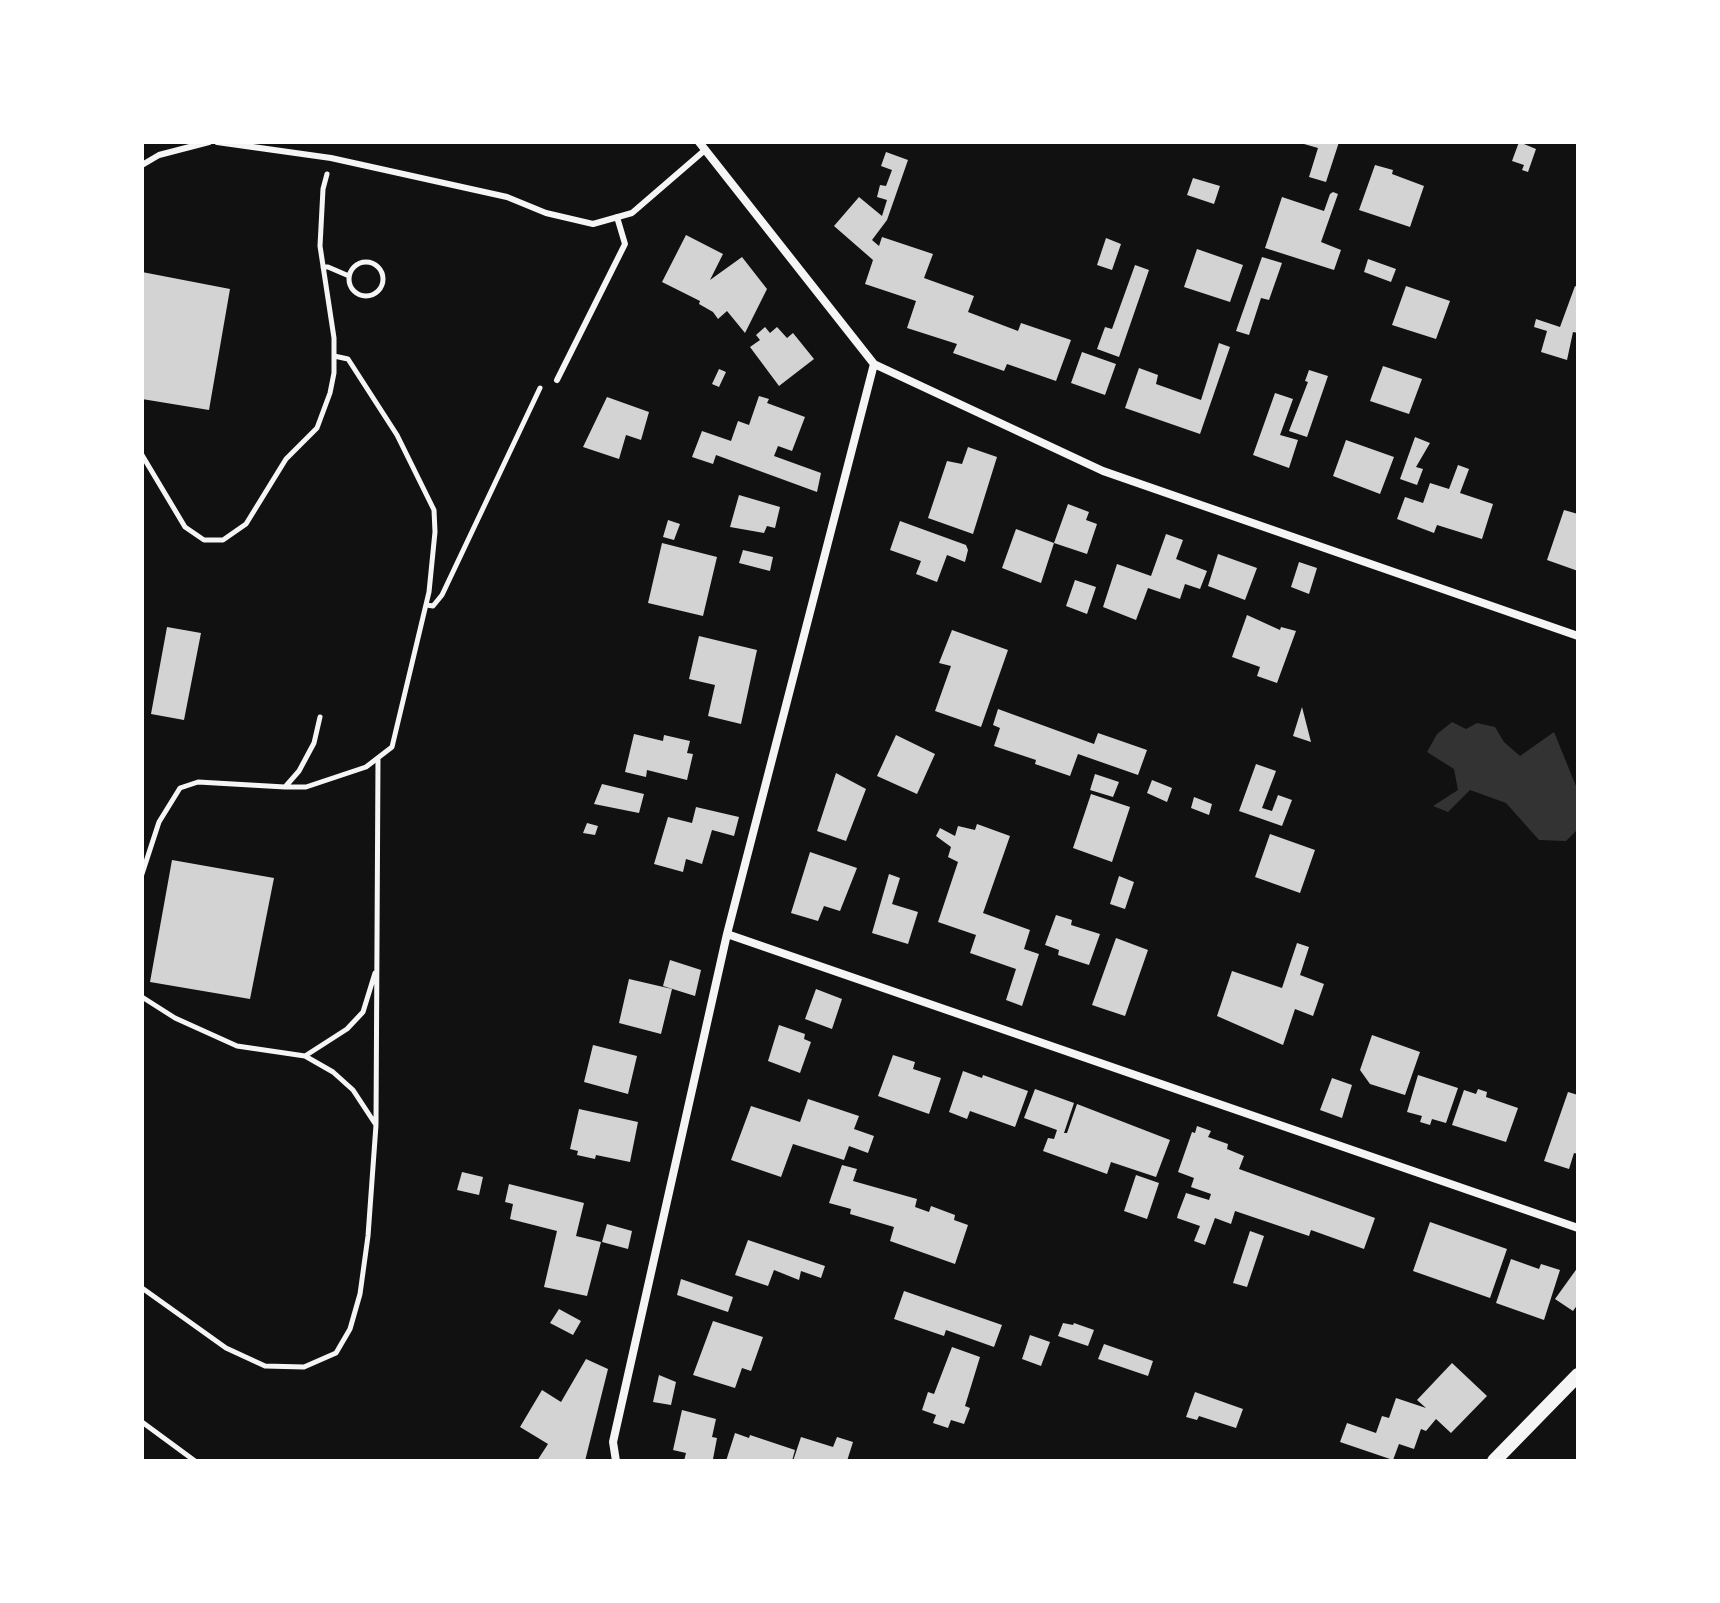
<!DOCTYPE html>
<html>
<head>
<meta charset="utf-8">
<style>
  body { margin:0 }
  #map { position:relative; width:1720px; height:1603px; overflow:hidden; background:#111; font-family:"Golos Text",sans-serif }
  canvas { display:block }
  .frame { position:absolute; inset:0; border:144px solid #fff; pointer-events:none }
</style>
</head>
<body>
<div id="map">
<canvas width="1720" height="1603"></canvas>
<div class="frame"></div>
</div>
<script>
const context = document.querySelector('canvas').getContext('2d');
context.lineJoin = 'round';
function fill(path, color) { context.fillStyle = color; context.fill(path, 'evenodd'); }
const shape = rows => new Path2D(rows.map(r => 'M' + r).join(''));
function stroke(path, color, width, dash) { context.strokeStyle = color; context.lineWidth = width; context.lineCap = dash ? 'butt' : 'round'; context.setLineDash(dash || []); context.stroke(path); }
fill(shape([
  [1452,722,1466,729,1477,723,1495,727,1504,742,1520,756,1554,732,1578,791,1578,829,1566,841,1539,840,1506,803,1470,790,1448,812,1433,806,1458,790,1454,769,1427,752,1437,734]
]), '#333');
fill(shape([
  [1297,142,1339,142,1326,182,1309,177,1318,148],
  [1519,142,1536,149,1528,172,1522,170,1524,165,1512,161],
  [886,152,908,160,887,220,872,240,879,246,882,237,933,254,924,278,974,296,968,312,1018,331,1021,323,1071,340,1056,381,1007,364,1004,371,953,353,957,344,907,328,916,301,865,284,873,260,834,226,859,197,882,216,887,200,877,197,880,185,886,186,892,170,881,166],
  [1375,165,1393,170,1392,174,1424,186,1410,227,1359,210],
  [1193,178,1220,186,1214,204,1187,195],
  [1333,192,1338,194,1321,242,1341,250,1334,270,1265,248,1282,197,1324,211,1330,194],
  [686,235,723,254,710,280,742,257,767,289,745,333,727,311,718,319,713,312,699,304,700,301,662,282],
  [1106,238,1121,244,1112,270,1097,265],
  [1197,249,1243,265,1230,302,1184,287],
  [1262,257,1282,263,1269,300,1261,298,1249,335,1236,331],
  [1368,259,1396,269,1391,282,1364,272],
  [1135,265,1149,270,1119,357,1097,349,1105,327,1112,329],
  [142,272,230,289,209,410,142,399],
  [1406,286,1450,301,1436,339,1392,325],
  [1575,286,1578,287,1578,333,1573,332,1567,360,1541,352,1547,331,1534,327,1536,319,1560,327],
  [765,327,770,333,777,327,787,338,793,333,814,359,779,386,750,347,760,340,756,335],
  [1219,343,1230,347,1200,434,1125,408,1139,368,1158,375,1156,384,1201,400],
  [1082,352,1116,364,1105,395,1071,383],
  [1383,366,1422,379,1409,414,1370,401],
  [719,369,726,372,719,387,712,384],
  [1309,370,1328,376,1307,437,1289,431,1308,382,1305,381],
  [1275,393,1293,399,1280,435,1298,440,1289,468,1253,455],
  [759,396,769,399,767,403,805,417,792,451,778,446,774,456,821,473,817,492,716,455,713,464,692,457,702,431,731,441,738,421,749,425],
  [607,397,649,412,641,440,626,435,619,459,583,447],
  [1415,437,1430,443,1416,467,1423,469,1417,485,1400,479],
  [1346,440,1394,457,1380,494,1333,476],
  [968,447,997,457,973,534,928,518,947,461,962,464],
  [1458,465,1469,469,1460,493,1493,504,1482,539,1437,525,1434,533,1397,519,1405,497,1423,503,1430,483,1449,489],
  [739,495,780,507,775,528,767,526,764,533,730,527],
  [1068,504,1089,512,1086,520,1097,524,1087,554,1054,543],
  [1564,510,1578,514,1578,571,1547,560],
  [668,520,680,524,674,540,663,537],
  [900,521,966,545,968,550,965,562,947,555,937,582,916,574,921,561,890,550],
  [1016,529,1054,543,1041,583,1002,568],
  [1166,534,1183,540,1176,559,1207,571,1200,589,1185,584,1180,599,1148,588,1136,620,1103,607,1117,564,1151,576],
  [662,543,717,557,703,616,648,603],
  [743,550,773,557,770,571,739,563],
  [1218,554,1257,568,1245,600,1208,586],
  [1299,562,1317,568,1309,594,1291,587],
  [1075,580,1096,587,1087,614,1066,606],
  [1247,615,1280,630,1281,627,1296,631,1277,683,1257,676,1260,667,1232,657],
  [167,627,201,633,184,720,151,714],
  [952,630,1008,650,981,727,935,711,951,666,939,663],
  [699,636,757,650,741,724,708,716,715,685,689,679],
  [1302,707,1311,742,1293,736],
  [998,709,1094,744,1098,733,1147,750,1138,775,1078,754,1070,776,1035,764,1036,760,994,746,1000,728,993,725],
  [634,734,663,741,664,735,690,741,687,753,693,754,687,780,647,770,646,777,625,772],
  [896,735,935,754,917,794,877,776],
  [1256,764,1276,771,1262,808,1272,811,1278,795,1292,800,1282,826,1239,811],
  [836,773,866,789,846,841,817,831],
  [1095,774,1119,782,1113,797,1090,790],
  [1152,780,1172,788,1167,802,1147,793],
  [602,784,644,794,639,813,594,804],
  [1091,794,1130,807,1112,862,1073,848],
  [1194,797,1212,804,1209,815,1191,808],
  [696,807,739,817,734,836,712,830,702,864,686,859,683,872,654,864,668,817,692,823],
  [587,823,598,826,595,835,583,833],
  [977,824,1010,836,983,913,1030,930,1024,949,1039,954,1022,1006,1006,1000,1016,969,970,953,976,935,938,922,958,862,948,857,951,847,936,836,940,828,955,836,958,826,975,830],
  [1270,834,1315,850,1300,893,1255,877],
  [810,852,857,868,840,911,824,906,818,921,791,913],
  [172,860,274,878,250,999,150,982],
  [889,874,900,878,892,904,918,912,908,944,872,933],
  [1119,876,1134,882,1125,909,1110,904],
  [1056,915,1072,920,1071,925,1100,934,1089,965,1058,955,1059,950,1045,945],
  [1116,938,1148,950,1125,1016,1092,1005],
  [1297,943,1309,947,1300,975,1324,984,1313,1016,1295,1009,1283,1045,1217,1016,1232,971,1282,988],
  [670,960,701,970,695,996,663,986],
  [629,979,672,989,661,1034,619,1023],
  [816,989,842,999,832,1029,805,1019],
  [779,1025,805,1034,804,1039,811,1042,800,1073,768,1061],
  [1372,1035,1420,1052,1405,1095,1370,1084,1360,1070],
  [593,1045,637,1056,628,1094,584,1082],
  [893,1055,915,1062,913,1069,941,1078,929,1114,878,1096],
  [963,1071,982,1078,983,1075,1028,1091,1015,1127,970,1111,967,1119,949,1112],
  [1418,1075,1458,1088,1446,1123,1432,1119,1430,1125,1420,1122,1422,1116,1407,1112],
  [1332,1078,1352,1085,1342,1118,1320,1110],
  [1035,1089,1074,1103,1064,1133,1067,1133,1077,1104,1170,1140,1156,1177,1111,1162,1107,1174,1043,1151,1048,1138,1054,1139,1057,1130,1024,1118],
  [1478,1089,1487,1092,1486,1097,1518,1108,1506,1142,1452,1125,1464,1090,1476,1094],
  [1568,1092,1578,1095,1578,1154,1574,1153,1569,1169,1544,1161],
  [808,1099,859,1116,854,1129,874,1136,868,1153,849,1146,844,1160,793,1144,781,1177,731,1160,751,1106,800,1122],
  [579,1109,638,1122,630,1162,596,1155,595,1159,577,1155,578,1151,570,1149],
  [1197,1126,1211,1131,1208,1137,1228,1144,1227,1149,1244,1156,1239,1169,1375,1218,1364,1249,1311,1230,1309,1236,1235,1211,1231,1224,1215,1218,1205,1245,1194,1241,1200,1226,1177,1218,1178,1214,1186,1193,1209,1200,1211,1194,1191,1187,1194,1178,1178,1172,1192,1132,1195,1133],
  [842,1165,857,1169,853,1181,917,1199,915,1207,929,1212,931,1206,955,1215,954,1220,968,1225,955,1264,890,1241,894,1227,850,1214,851,1209,829,1203],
  [462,1172,483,1177,479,1195,457,1190],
  [1136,1175,1159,1183,1147,1219,1124,1211],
  [509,1184,584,1203,576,1236,601,1242,587,1296,544,1287,557,1231,510,1219,513,1204,505,1202],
  [1430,1222,1507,1249,1490,1298,1413,1271],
  [607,1224,632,1231,628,1249,602,1242],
  [1250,1231,1264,1236,1247,1287,1233,1283],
  [748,1240,825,1266,821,1278,801,1271,799,1280,774,1270,768,1286,735,1275],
  [1511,1259,1539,1269,1541,1264,1560,1270,1544,1320,1496,1303],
  [1578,1267,1578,1304,1573,1311,1555,1299],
  [681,1279,733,1297,728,1312,677,1295],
  [904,1291,1002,1325,994,1347,946,1330,944,1336,894,1319],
  [559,1309,581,1321,573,1335,550,1323],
  [713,1321,763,1337,751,1371,742,1368,735,1388,693,1375],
  [1063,1323,1073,1325,1074,1323,1094,1330,1088,1346,1058,1336],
  [1030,1335,1050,1342,1041,1366,1022,1359],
  [1104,1344,1153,1361,1148,1376,1098,1359],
  [952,1347,980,1357,965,1406,970,1408,964,1424,951,1420,948,1428,933,1423,936,1415,922,1410,928,1392,934,1394],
  [586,1359,608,1369,585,1461,569,1459,537,1461,548,1444,520,1427,542,1390,561,1402],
  [1452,1363,1487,1396,1451,1433,1436,1419,1426,1431,1421,1429,1414,1449,1399,1444,1393,1460,1340,1442,1347,1423,1376,1433,1382,1416,1389,1418,1396,1398,1426,1408,1417,1400],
  [659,1375,676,1382,671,1405,653,1402],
  [1195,1392,1243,1409,1236,1428,1199,1416,1197,1420,1186,1417],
  [682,1410,716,1419,712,1437,717,1438,713,1459,684,1461,686,1453,673,1450],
  [735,1433,749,1438,750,1435,795,1450,792,1461,726,1461],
  [801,1437,833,1447,837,1437,853,1442,847,1461,793,1461]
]), '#d3d3d3');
stroke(shape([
  '349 279a17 17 0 1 1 34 0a17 17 0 1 1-34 0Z',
  [323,267,328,267,349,276],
  [142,455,185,527,204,540,223,540,246,524,286,459,317,428,330,393,334,373,334,338,320,246,323,189,327,174],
  [427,605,433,606,442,595,540,388],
  [285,787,306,787,366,767,392,747,429,592,435,532,434,510,397,435,348,359,334,356],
  [142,874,159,822,180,788,198,782,285,787,299,771,314,743,320,717],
  [142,997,175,1018,237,1046,305,1056,333,1072,353,1090,376,1125,368,1236,360,1294,350,1329,336,1353,304,1367,265,1366,226,1348,142,1288],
  [305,1056,347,1029,363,1012,375,973],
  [376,1124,378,758],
  [142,1422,195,1461]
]), '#f5f5f5', 5);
stroke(shape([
  [217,142,331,158,507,197,546,213,593,224,632,213,705,150],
  [142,165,159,155,209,142],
  [557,380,625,244,617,217]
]), '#f5f5f5', 6);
stroke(shape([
  [699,142,874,364,1103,471,1578,636],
  [727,934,1578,1228],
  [616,1461,613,1442,727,934,874,364]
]), '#f5f5f5', 8);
stroke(shape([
  [1494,1461,1578,1375]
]), '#f5f5f5', 14);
</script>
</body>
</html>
